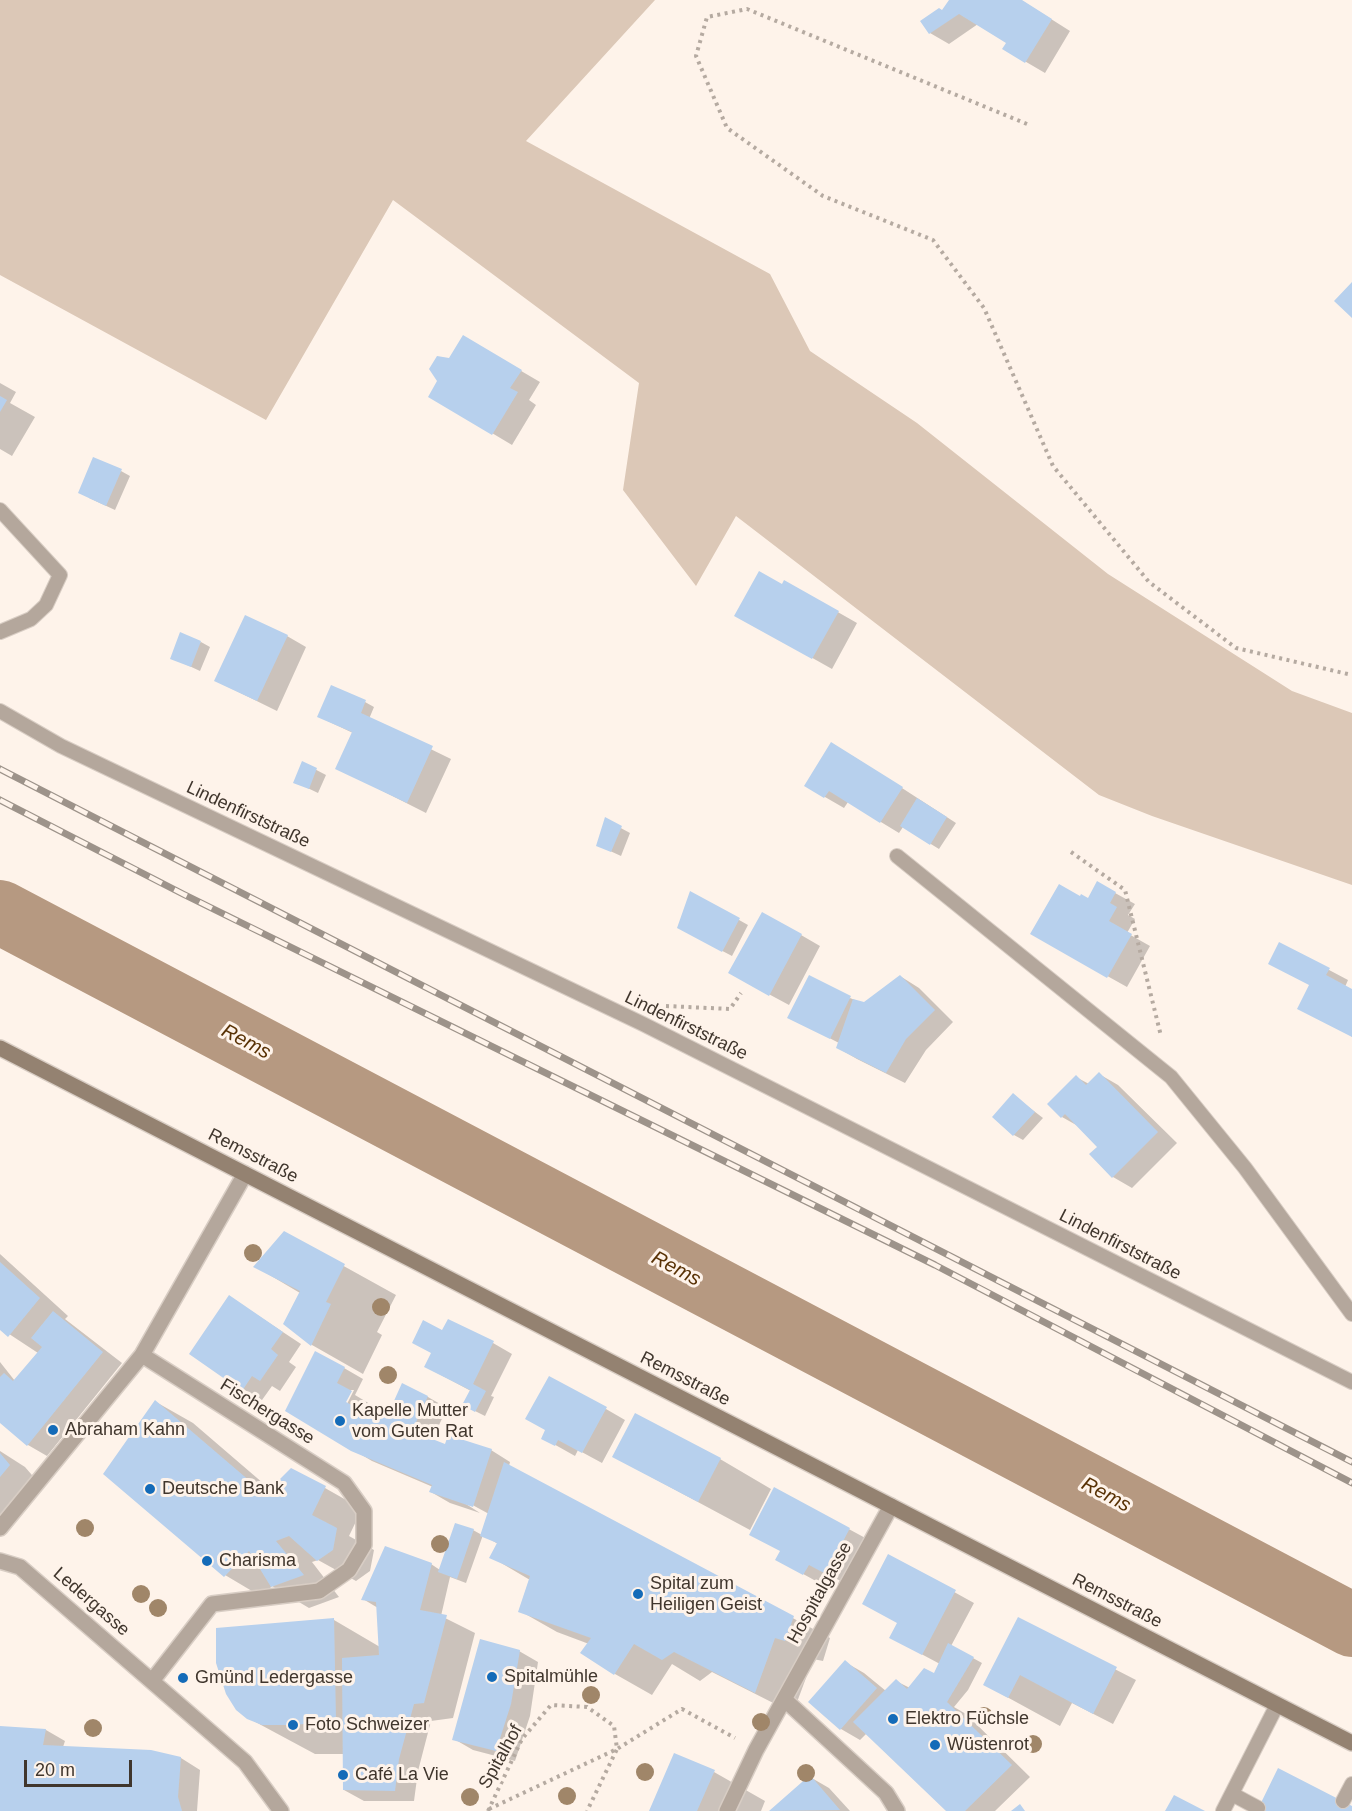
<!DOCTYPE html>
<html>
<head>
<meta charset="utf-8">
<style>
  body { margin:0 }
  #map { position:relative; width:1352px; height:1811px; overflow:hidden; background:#fef3ea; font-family:Arial,sans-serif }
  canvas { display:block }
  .scale { position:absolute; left:24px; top:1760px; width:108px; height:27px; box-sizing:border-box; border:3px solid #40362d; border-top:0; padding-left:8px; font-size:18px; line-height:21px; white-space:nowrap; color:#40362d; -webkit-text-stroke:4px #fef3ea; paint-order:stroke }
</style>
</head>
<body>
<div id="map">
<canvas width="1352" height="1811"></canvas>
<div class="scale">20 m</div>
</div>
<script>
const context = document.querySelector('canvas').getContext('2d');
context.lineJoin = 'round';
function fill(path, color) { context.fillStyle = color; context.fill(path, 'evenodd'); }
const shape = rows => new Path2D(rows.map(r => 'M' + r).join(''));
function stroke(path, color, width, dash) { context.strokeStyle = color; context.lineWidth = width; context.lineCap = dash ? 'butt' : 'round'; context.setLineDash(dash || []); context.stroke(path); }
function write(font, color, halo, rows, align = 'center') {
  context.font = font + ' Arial,sans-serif'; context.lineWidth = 6; context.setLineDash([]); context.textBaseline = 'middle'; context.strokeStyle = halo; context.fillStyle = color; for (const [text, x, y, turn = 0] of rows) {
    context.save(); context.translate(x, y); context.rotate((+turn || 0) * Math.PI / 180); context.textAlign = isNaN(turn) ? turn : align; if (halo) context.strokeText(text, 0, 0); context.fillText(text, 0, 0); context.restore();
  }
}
fill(shape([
  [0,0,655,0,526,141,770,274,810,351,917,423,1108,574,1292,691,1352,713,1352,885,1152,816,1099,795,736,516,696,586,623,490,639,383,393,200,266,420,0,275]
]), '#dcc8b7');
fill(shape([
  [951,0,1021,0,1070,31,1045,73,1004,49,1008,42,978,24,949,44,930,33],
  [463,337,540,382,529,400,536,405,512,445,430,396],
  [0,383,16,392,10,403,35,417,12,456,0,449],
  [121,471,130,476,115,510,89,498],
  [785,582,857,623,832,669,736,615,783,586],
  [287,636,306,647,277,711,216,681],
  [201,642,210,647,200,671,172,658],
  [365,702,374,707,369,719,451,759,426,813,337,768,353,733,319,717],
  [851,755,956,823,939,849,903,827,899,833,848,802,844,808,806,786],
  [303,763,326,775,318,793,295,782],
  [606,820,630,833,621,856,597,845],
  [1097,883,1135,904,1128,915,1135,919,1127,933,1150,946,1127,987,1032,934,1080,898,1088,900],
  [691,893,748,925,732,956,688,933],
  [801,935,820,946,789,1005,750,984],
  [1280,944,1348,980,1345,987,1352,991,1352,1037],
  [900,976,919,988,953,1022,926,1050,905,1083,857,1059,838,1048,839,1043,798,1022,850,998,865,1004],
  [1099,1074,1118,1085,1177,1143,1132,1188,1113,1177,1099,1147,1078,1126,1062,1117,1076,1077,1089,1084],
  [1013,1095,1043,1118,1023,1140,1014,1135],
  [284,1233,396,1295,377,1332,382,1335,363,1374,312,1345,285,1323,300,1293,256,1267],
  [0,1254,68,1316,65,1319,122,1363,47,1456,28,1445,0,1421,0,1362,15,1381,38,1353,0,1328],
  [230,1297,301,1344,289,1362,296,1367,280,1391,272,1386,262,1400,243,1389],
  [443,1333,493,1343,512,1354,491,1396,494,1397,485,1416,473,1410,471,1391,426,1367],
  [344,1368,363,1379,355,1395,370,1404,365,1414,390,1414,403,1385,428,1397,447,1408,432,1440,446,1446,491,1450,510,1462,509,1466,830,1638,823,1661,813,1659,793,1713,712,1672,700,1681,672,1664,652,1695,615,1674,589,1644,557,1632,520,1611,530,1580,491,1557,498,1544,483,1535,466,1583,450,1577,441,1616,475,1633,453,1718,431,1721,418,1771,414,1801,364,1801,344,1790,345,1754,315,1754,248,1718,334,1620,380,1647,378,1608,363,1599,431,1564,440,1570,473,1530,482,1535,489,1514,467,1502,466,1504,480,1513,450,1503,431,1492,433,1487,372,1461,287,1411],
  [351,1390,354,1390,344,1410,342,1408],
  [156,1402,193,1423,271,1490,325,1488,362,1509,349,1536,374,1550,370,1571,356,1581,318,1560,312,1562,339,1597,309,1608,272,1586,262,1597,225,1575],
  [606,1409,625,1420,602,1463,578,1450,575,1456,543,1438,547,1430],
  [0,1451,25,1467,38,1482,0,1522],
  [614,1457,720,1459,771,1489,750,1530],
  [775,1489,869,1540,846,1584,828,1574,823,1585,796,1570,782,1551],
  [889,1556,974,1603,951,1646,982,1663,968,1690,954,1707,966,1714,1030,1777,995,1811,948,1811,867,1733,860,1740,841,1729,810,1702,845,1662,864,1673,886,1691,896,1681,910,1688,935,1675,940,1664,910,1648,899,1623],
  [1066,1644,1136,1680,1113,1724,1072,1703,1060,1726,985,1685],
  [519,1651,538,1662,530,1716,515,1761,473,1750,454,1739],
  [0,1727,46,1730,65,1741,63,1747,151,1751,181,1758,200,1770,197,1811,0,1811],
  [714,1772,765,1801,761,1811,651,1811],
  [810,1777,829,1788,850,1811,771,1811]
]), '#0003');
stroke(shape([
  [0,912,1352,1625]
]), '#b69981', 64);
fill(shape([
  [949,0,1022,0,1052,19,1025,63,1002,49,1006,43,959,14,929,34,920,21,939,8,942,10],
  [1352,282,1352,318,1334,301],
  [463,335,522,370,510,388,518,392,492,435,428,397,437,381,429,369,437,356,449,358],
  [0,396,7,400,0,412],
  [93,457,122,469,106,506,78,493],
  [759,571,782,584,784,580,839,611,812,659,734,616],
  [245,615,288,635,257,701,214,681],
  [180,632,201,641,191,667,170,659],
  [331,685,366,700,361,713,433,746,407,803,335,769,352,732,317,717],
  [831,742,903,787,880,823,829,791,824,798,804,786],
  [302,761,317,768,309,789,293,783],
  [917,798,947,817,930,845,900,826],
  [605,817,622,826,611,852,596,846],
  [1097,881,1116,892,1110,903,1117,907,1109,921,1132,934,1107,978,1030,934,1059,884,1080,896,1081,894,1088,898],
  [690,891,740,918,722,952,677,928],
  [762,912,802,934,769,996,728,973],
  [1279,942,1330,968,1326,975,1352,989,1352,1037,1297,1009,1309,985,1268,964],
  [809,975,851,996,830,1039,787,1018],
  [900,975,935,1010,906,1039,886,1073,836,1048,853,999,864,1002],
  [1099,1072,1158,1132,1112,1178,1089,1154,1097,1147,1065,1114,1061,1118,1047,1104,1076,1075,1086,1085],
  [1013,1093,1035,1112,1013,1136,992,1117],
  [284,1231,345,1264,326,1302,331,1304,311,1346,283,1324,300,1291,253,1267],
  [0,1262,40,1298,8,1337,0,1330],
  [229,1295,283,1332,271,1349,278,1355,260,1381,252,1376,242,1391,189,1354],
  [53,1311,103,1352,27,1446,0,1423,0,1377,4,1373,13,1381,42,1347,31,1338],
  [448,1319,494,1341,473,1384,486,1391,475,1412,462,1405,470,1390,424,1367,431,1353,412,1343,423,1320,442,1330],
  [315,1351,345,1367,337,1383,352,1391,346,1402,368,1414,372,1404,389,1412,402,1383,428,1396,412,1431,445,1444,448,1435,492,1449,473,1507,429,1492,432,1485,351,1451,285,1411],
  [549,1376,607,1407,582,1453,558,1440,555,1446,541,1439,545,1430,525,1419],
  [155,1400,265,1494,291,1468,326,1486,312,1515,337,1528,333,1550,317,1561,289,1536,276,1541,304,1575,271,1587,249,1551,224,1577,103,1474],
  [635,1413,721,1458,698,1502,612,1457],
  [0,1453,10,1465,0,1477],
  [504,1462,794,1616,785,1641,775,1638,755,1693,674,1652,662,1660,634,1644,614,1675,580,1653,591,1638,518,1612,530,1576,489,1558,497,1543,480,1536],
  [774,1487,850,1528,826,1574,809,1565,803,1575,775,1560,780,1551,749,1535],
  [455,1523,474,1529,457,1579,438,1572],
  [385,1546,432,1563,420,1610,447,1615,424,1703,414,1704,399,1759,395,1791,343,1790,342,1658,379,1655,376,1602,361,1600],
  [888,1554,956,1590,922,1655,889,1638,897,1623,862,1604],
  [1018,1617,1117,1667,1093,1714,1020,1675,1008,1698,983,1685],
  [334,1618,336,1721,293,1725,262,1725,247,1719,236,1710,226,1694,216,1663,216,1628],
  [480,1639,520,1650,511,1704,496,1751,452,1740],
  [948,1643,974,1657,947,1702,1012,1765,965,1811,946,1811,853,1722,896,1679,907,1689,924,1668,934,1673],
  [845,1660,877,1688,840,1730,808,1702],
  [0,1726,46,1729,43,1745,151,1750,181,1757,178,1797,182,1811,0,1811],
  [674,1753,715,1770,697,1811,649,1811],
  [1278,1768,1352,1806,1352,1811,1257,1811],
  [810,1775,840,1810,769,1811],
  [1174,1795,1205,1811,1165,1811],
  [1020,1804,1025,1811,1011,1811]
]), '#b7d0ed');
const lane = shape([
  [0,510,60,575,46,605,31,619,0,632],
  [0,711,61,746,643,1024,1352,1382],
  [897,856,1171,1077,1245,1168,1352,1314],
  [1232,1794,1258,1808],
  [1343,1801,1352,1784],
  [1223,1811,1277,1705]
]);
const street = shape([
  [142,1355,344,1483,364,1511,364,1545,349,1570,319,1591,212,1604,152,1681],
  [0,1528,142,1355,245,1174],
  [0,1561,20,1567,245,1762,281,1811],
  [784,1699,886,1793,897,1811],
  [727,1811,756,1750,891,1506]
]);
const secondary = shape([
  [0,1048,1352,1743]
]);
stroke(lane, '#d8cdc4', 16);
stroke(street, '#d8cdc4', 18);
stroke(secondary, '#d8cdc4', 18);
stroke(shape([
  [1027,124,747,9,707,17,696,56,727,128,823,196,933,240,984,308,1053,466,1149,582,1236,648,1352,675],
  [1071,852,1125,890,1161,1036],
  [666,1006,730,1009,741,993],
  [489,1809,617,1749,682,1709,735,1738],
  [488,1811,522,1739,551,1705,587,1707,614,1726,617,1749,587,1811]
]), '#b5aaa1', 4, [3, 4.5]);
stroke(lane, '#b4a79c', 14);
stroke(street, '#b4a79c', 15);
stroke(secondary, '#948271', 15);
const rail = shape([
  [0,769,1352,1462],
  [0,800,183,894,935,1265,1352,1483]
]);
stroke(rail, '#9d938a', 7);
stroke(rail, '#fef3ea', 4.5, [14]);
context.fillStyle = '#a08669';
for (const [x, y] of [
  [253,1253],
  [381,1307],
  [388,1375],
  [85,1528],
  [440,1544],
  [141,1594],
  [158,1608],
  [591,1695],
  [984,1716],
  [761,1722],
  [93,1728],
  [1033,1744],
  [645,1772],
  [806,1773],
  [567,1796],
  [470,1797]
]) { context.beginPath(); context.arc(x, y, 9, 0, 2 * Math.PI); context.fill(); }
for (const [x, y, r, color] of [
  [340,1421,6,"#146bb8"],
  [53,1430,6,"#146bb8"],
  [150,1489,6,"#146bb8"],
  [207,1561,6,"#146bb8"],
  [638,1594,6,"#146bb8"],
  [492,1677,6,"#146bb8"],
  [183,1678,6,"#146bb8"],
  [893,1719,6,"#146bb8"],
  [293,1725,6,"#146bb8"],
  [935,1745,6,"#146bb8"],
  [343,1775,6,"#146bb8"]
]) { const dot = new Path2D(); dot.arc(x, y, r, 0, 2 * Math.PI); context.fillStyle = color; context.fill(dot); stroke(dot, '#fef3ea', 2); }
write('18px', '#40362d', '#fef3ea', [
  ["Lindenfirststraße",248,815,25],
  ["Lindenfirststraße",686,1026,26],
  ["Remsstraße",253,1156,27],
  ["Lindenfirststraße",1120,1245,27],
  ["Remsstraße",685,1379,27],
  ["Fischergasse",267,1412,32],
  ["Hospitalgasse",820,1593,-61],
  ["Remsstraße",1117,1601,27],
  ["Ledergasse",91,1602,41],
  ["Spitalhof",501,1757,-61]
]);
write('18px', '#40362d', '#fef3ea', [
  ["Kapelle Mutter",352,1411],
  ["vom Guten Rat",352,1432],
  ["Abraham Kahn",65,1430],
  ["Deutsche Bank",162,1489],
  ["Charisma",219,1561],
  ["Spital zum",650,1584],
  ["Heiligen Geist",650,1605],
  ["Spitalmühle",504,1677],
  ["Gmünd Ledergasse",195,1678],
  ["Elektro Füchsle",905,1719],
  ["Foto Schweizer",305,1725],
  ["Wüstenrot",947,1745],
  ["Café La Vie",355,1775]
], 'left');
write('italic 20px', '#593205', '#fef3ea', [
  ["Rems",246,1042,28],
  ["Rems",676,1269,28],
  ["Rems",1106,1495,28]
]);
</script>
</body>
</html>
